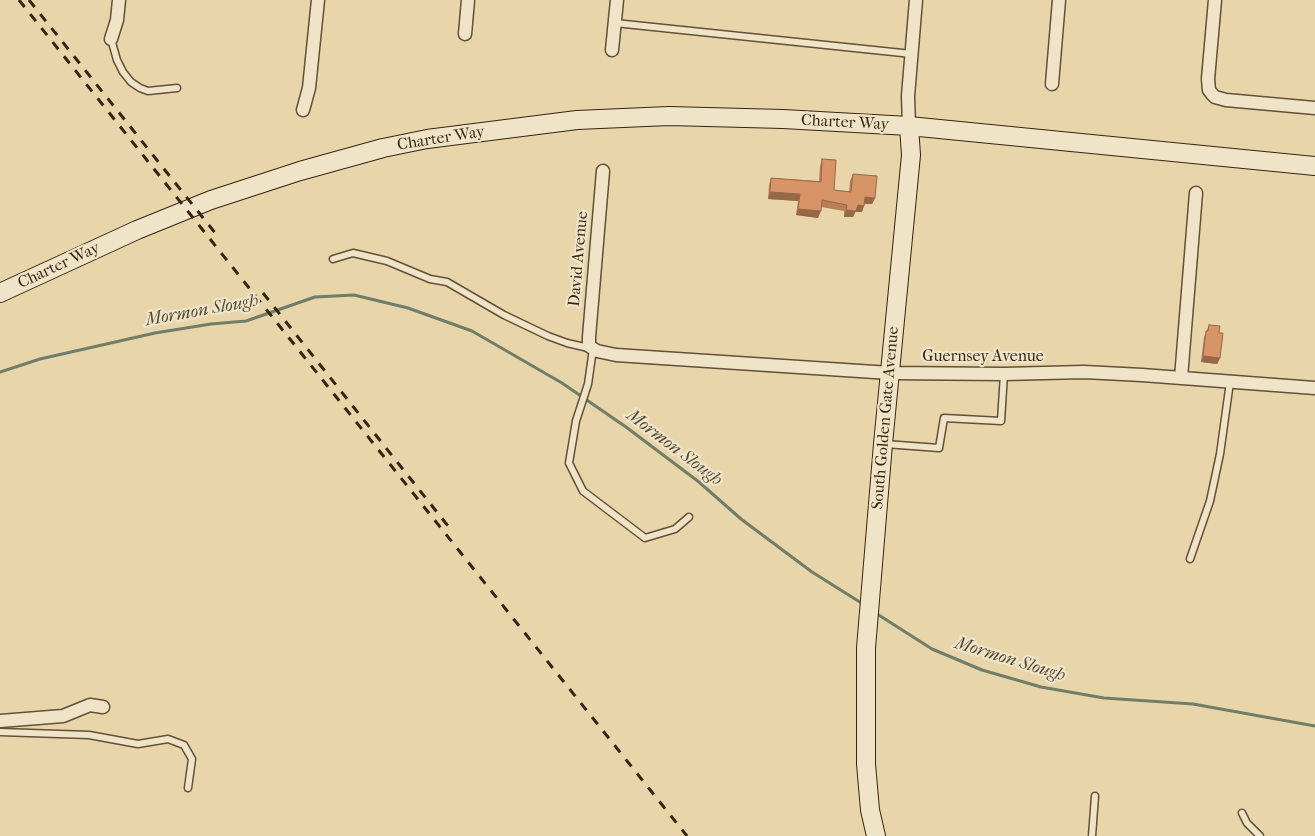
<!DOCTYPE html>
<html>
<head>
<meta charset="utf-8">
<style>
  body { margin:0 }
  canvas { display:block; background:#e8d5aa }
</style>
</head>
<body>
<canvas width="1315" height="836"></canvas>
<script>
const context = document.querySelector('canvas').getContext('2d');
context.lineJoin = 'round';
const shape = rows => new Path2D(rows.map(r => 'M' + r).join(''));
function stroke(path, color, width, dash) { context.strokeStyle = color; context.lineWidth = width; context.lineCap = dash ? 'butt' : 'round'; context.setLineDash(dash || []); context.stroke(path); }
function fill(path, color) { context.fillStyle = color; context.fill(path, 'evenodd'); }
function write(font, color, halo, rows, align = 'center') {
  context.font = font + ' "IM FELL French Canon",serif'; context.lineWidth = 4.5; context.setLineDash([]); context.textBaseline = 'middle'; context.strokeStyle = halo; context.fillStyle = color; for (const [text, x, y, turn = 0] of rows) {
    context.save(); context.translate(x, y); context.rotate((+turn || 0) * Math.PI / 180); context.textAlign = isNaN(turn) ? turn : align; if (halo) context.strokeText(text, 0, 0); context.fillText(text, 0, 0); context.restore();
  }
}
stroke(shape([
  [0,372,40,359,155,333,211,324,246,321,315,297,354,295,408,308,472,331,562,383,626,427,699,482,741,519,812,572,863,604],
  [874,612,932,649,982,670,1041,687,1104,698,1193,704,1315,726]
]), '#707d69', 3);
const lane = shape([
  [615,23,912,54],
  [111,39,117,60,123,72,131,82,140,88,148,91,177,88],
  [333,259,353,253,387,261,430,279,447,282,504,315,548,336,567,343,593,349,588,384,576,421,569,463,583,491,645,538,675,529,689,517],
  [885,444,939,448,944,418,1001,421,1004,374],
  [1190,559,1210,501,1220,454,1230,382],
  [0,732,89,735,138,744,168,739,184,745,192,759,188,788],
  [1242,813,1247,823,1260,836],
  [1092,836,1095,796]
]);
const street = shape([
  [1215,0,1208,79,1209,90,1212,94,1215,97,1226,100,1315,108],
  [465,34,468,0],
  [111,39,117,20,119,0],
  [612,50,617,0],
  [1052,84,1059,0],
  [303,110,309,88,318,0],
  [909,126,908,96,916,0],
  [603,171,589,337,589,346,597,351,616,355,890,373,1004,374,1084,372,1142,375,1315,388],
  [1181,378,1196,193],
  [0,721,63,716,90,705,103,707]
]);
const secondary = shape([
  [0,293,137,230,211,200,300,171,383,148,427,139,577,120,669,116,783,119,909,126,1315,166],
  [876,836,870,810,866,764,866,648,883,444,911,155,909,126]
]);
stroke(lane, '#625037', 9);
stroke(street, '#625037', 15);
stroke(secondary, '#352411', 20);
stroke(lane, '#f0e4c8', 6);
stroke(street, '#f0e4c8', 12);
stroke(secondary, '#f0e4c8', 18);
stroke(shape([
  [19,0,687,836],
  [29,0,216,234],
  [263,293,448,526]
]), '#352411', 3, [9, 9]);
fill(shape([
  [822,159,834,190,849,192,850,181,853,174,875,198,872,204,864,204,862,212,855,212,853,217,844,217,844,211,821,207,818,218,796,215,798,201,768,199,769,185,771,178,819,181,820,166],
  [1209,325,1219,333,1220,358,1217,364,1201,362,1204,337]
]), '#b97f59');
fill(shape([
  [770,192,800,194,798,201,768,199],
  [865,197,875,198,872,204,862,204],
  [858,205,864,206,862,212,855,212],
  [798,209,821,211,818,218,796,215],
  [846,210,856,211,853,217,844,217],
  [1203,356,1220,358,1217,364,1201,362]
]), '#966848');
const building = shape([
  [822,159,836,160,834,190,851,192,853,174,877,176,875,198,865,197,864,206,858,205,856,211,846,210,847,205,822,200,821,211,798,209,800,194,770,192,771,178,821,182,822,159],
  [1209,325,1220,326,1219,333,1223,333,1220,358,1203,356,1206,331,1208,331,1209,325]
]);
fill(building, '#d79467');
stroke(building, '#966848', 1);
write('16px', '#352411', '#f0e4c8', [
  ["Charter Way",845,123,3],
  ["Charter Way",441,139,-9],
  ["David Avenue",579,259,-85],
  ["Charter Way",59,266,-25],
  ["Guernsey Avenue",983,357],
  ["South Golden Gate Avenue",886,418,-85]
]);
write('italic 18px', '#4e4936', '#f0e4c8', [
  ["Mormon Slough",202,311,-10],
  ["Mormon Slough",674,448,37],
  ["Mormon Slough",1010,660,17]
]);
</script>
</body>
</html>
